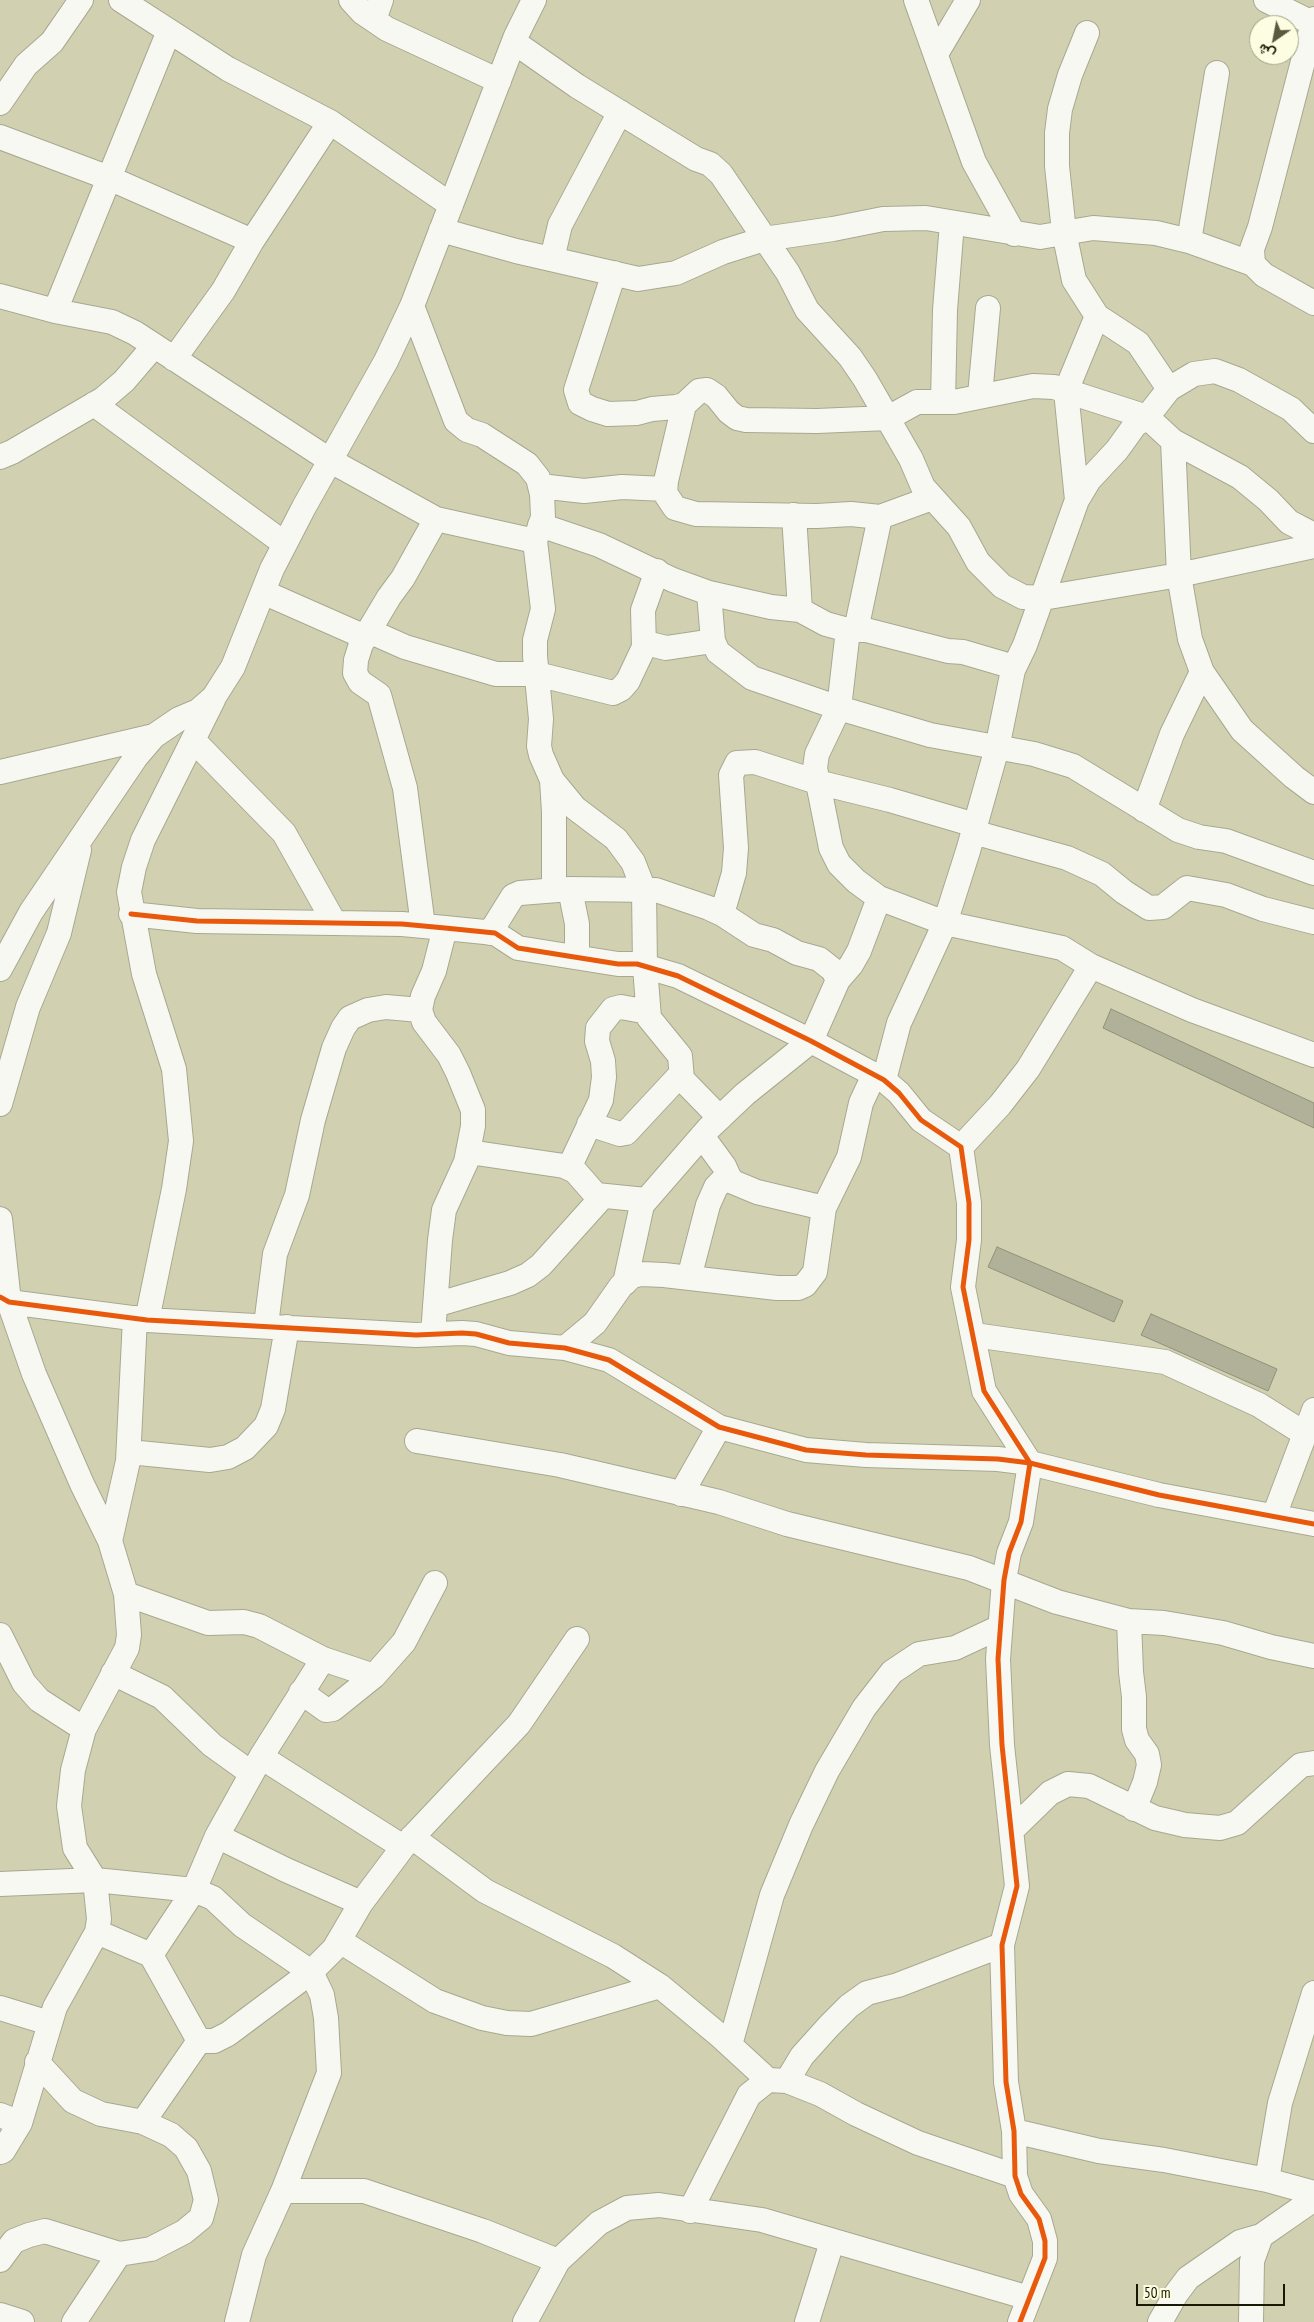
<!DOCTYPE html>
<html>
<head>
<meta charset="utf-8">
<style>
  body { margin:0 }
  #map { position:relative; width:1314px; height:2322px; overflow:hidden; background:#d1d1b2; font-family:"PT Sans Narrow",Vazirmatn,sans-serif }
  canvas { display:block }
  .north { position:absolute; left:1249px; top:15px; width:50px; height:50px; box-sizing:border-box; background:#fdfde1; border:1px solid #a1a188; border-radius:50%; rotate:213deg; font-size:14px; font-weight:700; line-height:20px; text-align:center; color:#181803 }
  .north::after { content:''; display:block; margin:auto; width:18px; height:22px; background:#595940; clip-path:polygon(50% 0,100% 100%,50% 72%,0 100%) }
  .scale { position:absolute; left:1136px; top:2284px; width:149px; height:22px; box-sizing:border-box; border:2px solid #181803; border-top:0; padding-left:6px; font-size:15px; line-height:18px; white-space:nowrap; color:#181803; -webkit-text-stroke:4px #fdfde1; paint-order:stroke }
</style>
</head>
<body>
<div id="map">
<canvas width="1314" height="2322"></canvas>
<div class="north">ش</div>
<div class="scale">50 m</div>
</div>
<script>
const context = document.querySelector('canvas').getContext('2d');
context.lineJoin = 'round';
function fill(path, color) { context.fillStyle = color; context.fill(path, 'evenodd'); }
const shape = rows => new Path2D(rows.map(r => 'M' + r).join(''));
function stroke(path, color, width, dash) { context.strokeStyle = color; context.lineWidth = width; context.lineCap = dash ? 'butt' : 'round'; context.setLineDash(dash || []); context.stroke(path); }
const building = shape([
  [1111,1009,1314,1103,1314,1128,1103,1028,1111,1009],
  [997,1247,1123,1301,1114,1322,988,1267,997,1247],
  [1151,1314,1277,1369,1268,1391,1141,1335,1151,1314]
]);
fill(building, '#b1b199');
stroke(building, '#919179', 1);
const street = shape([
  [121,0,228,69,330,122,451,205],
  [351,0,362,12,387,29,499,81],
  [916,0,974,162,1014,234],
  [1266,0,1314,24],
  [1314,19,1260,227,1252,249,1253,264,1264,275,1314,303],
  [374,20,381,0],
  [1087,33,1070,75,1060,109,1057,133,1057,166,1064,232,1074,280,1097,316,1138,343,1169,389],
  [514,42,577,86,696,159,710,164,721,174,788,273,807,310,850,357,865,379,911,459,923,487,959,527,978,562,1002,586,1023,597,1043,598,1179,575,1314,546],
  [936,54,968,0],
  [0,103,26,65,52,42,81,0],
  [0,137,109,178,252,241],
  [441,230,516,251,638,279,676,273,723,252,764,239,833,229,883,219,926,218,1040,237,1093,228,1156,233,1189,241,1253,264],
  [1189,241,1217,73],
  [552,259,560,225,620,112],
  [614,273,576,390,580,403,592,409,608,414,637,413,652,409,676,407,684,405,699,391,707,390,716,396,729,412,737,418,746,420,817,421,888,418,917,402,954,402,1033,386,1054,387,1147,417,1173,441,1240,477,1268,500,1289,522,1314,535],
  [0,296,55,311,112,322,135,333,331,461,436,519,535,541],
  [412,306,456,421,467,430,482,435,527,464,538,478,542,494,543,517,535,541,543,609,535,640,535,656,541,719,539,746,541,755,552,780,554,812,554,890],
  [55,311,169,31],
  [174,359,223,291,252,241,330,122],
  [980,395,988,308],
  [943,402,945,310,952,223],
  [94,404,285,544],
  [684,405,666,481,665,493,675,508,696,514,817,516,851,514,880,517,932,498],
  [1173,441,1179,575,1190,639,1202,672,1242,730,1294,777,1314,792],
  [0,457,12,452,103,399,124,381,154,346],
  [540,486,584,491,622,487,665,489],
  [1077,500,1066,391,1097,316],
  [794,515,800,610],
  [540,525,599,545,673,580,709,593,771,607,800,610,826,624,848,630,866,630,948,651,963,652,1014,667],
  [263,592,365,637],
  [709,593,713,641,718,652,752,678,839,708,930,735,1034,754,1073,766,1178,830,1199,837,1226,841,1314,873],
  [848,630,839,708,817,754,815,768,831,848,839,864,856,881,879,898,945,923,1062,948,1091,966,1137,986,1192,1010,1314,1055],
  [856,630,880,517],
  [369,631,405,647,496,674,537,674,613,693,621,689,628,681,644,647,643,610,657,571],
  [644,647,650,644,666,648,713,641],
  [193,740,284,833,334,922],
  [0,772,154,736],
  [552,780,575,808,616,839,633,862,644,890,645,967,649,1018,680,1056,682,1079,720,1118],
  [1144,810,1172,734,1202,672],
  [973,832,1067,858,1102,874,1124,892,1149,908,1163,907,1187,888,1226,895,1263,909,1314,922],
  [570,889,577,924,577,956],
  [131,914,197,921,402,924,445,928,495,933,518,948,618,964,637,964,678,976,811,1041,884,1080,899,1093,921,1120,961,1147,969,1203,969,1240,963,1287,984,1391,1030,1463,1021,1522,1009,1553,1004,1580,998,1659,1002,1745,1017,1886,1002,1945,1006,2082,1014,2131,1015,2176,1021,2194,1039,2219,1045,2241,1045,2258,1020,2322],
  [722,914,734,873,736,848,731,775,737,763,755,762,817,782,890,800,975,825],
  [423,926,405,788,379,695,360,682,355,673,356,660,361,644,389,597,403,578,436,519],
  [490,933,513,896,520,893,570,889,656,890,709,908,722,914,754,935,773,940,797,953,819,959,833,970,838,980],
  [0,969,31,912,136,757,154,736,179,719,198,711,214,697,233,667,272,569,304,507,386,361,412,306,516,36,534,0],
  [884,1080,899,1023,945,923,968,851,997,748,1013,670,1025,645,1077,500,1089,480,1117,450,1135,425,1147,417,1169,389,1194,374,1215,371,1239,380,1291,409,1314,431],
  [0,1104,28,1007,59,933,79,850],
  [589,1124,620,1134,626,1133,680,1075],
  [702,1136,724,1166,729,1177,733,1182,757,1192,824,1208],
  [961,1147,1000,1105,1028,1069,1091,966],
  [469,1152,564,1166,575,1171,596,1195,646,1200],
  [569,1168,601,1100,604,1077,603,1061,597,1041,598,1028,613,1009,621,1007,648,1012],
  [0,1219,9,1302,34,1374,82,1484,110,1541,126,1594,129,1635,127,1648,84,1729,73,1770,69,1806,75,1848,95,1880,99,1919,97,1932,55,2007,20,2123,3,2151,0,2152],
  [689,1278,708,1205,716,1187,728,1175],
  [625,1283,642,1205,708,1129,745,1094,811,1041,838,980,851,965,859,951,879,898],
  [0,1297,9,1302,147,1320,416,1335,462,1333,476,1334,509,1343,565,1348,609,1360,719,1427,806,1450,866,1455,998,1459,1030,1463,1159,1495,1314,1524],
  [435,1305,510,1283,528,1275,541,1265,603,1196],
  [147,1320,174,1189,181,1141,174,1069,144,974,129,892,134,867,143,840,213,700],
  [266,1325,275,1254,297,1195,313,1120,334,1048,343,1028,350,1018,368,1010,386,1007,420,1010],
  [433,1334,440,1240,444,1210,466,1162,473,1126,473,1110,458,1073,449,1055,424,1022,420,1010,423,996,434,971,445,928],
  [974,1335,1165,1362,1259,1405,1305,1434],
  [565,1348,595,1323,621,1286,632,1276,641,1274,664,1275,777,1288,798,1288,805,1285,815,1272,824,1208,849,1157,861,1103,874,1075],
  [417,1441,560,1465,719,1502,787,1524,969,1568,1057,1602,1129,1621,1164,1623,1223,1633,1271,1647,1314,1656],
  [129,1452,210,1460,228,1457,245,1448,266,1426,273,1409,287,1327],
  [681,1494,719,1427],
  [1274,1516,1314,1410],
  [110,1541,128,1461,135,1318],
  [126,1594,208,1623,244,1622,259,1626,323,1659,374,1676],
  [1129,1621,1131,1672,1134,1697,1134,1729,1137,1740,1147,1754,1149,1765,1145,1782,1134,1809],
  [0,1635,24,1683,39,1700,84,1729],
  [113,1673,162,1697,212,1745,251,1773],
  [301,1692,326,1710,333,1709,374,1676,404,1642,435,1583],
  [261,1757,403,1847],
  [1012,1830,1050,1793,1068,1784,1089,1786,1155,1818,1185,1825,1220,1828,1237,1823,1301,1765,1314,1763],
  [217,1836,286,1870,361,1903],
  [412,1837,485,1891,613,1956,660,1986,719,2035,768,2080],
  [0,1884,95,1880,194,1890,213,1898,242,1925,311,1972,322,1995,326,2018,329,2073,283,2191,254,2255,237,2322],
  [97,1932,151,1955,199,2041],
  [340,1941,435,2001,482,2018,507,2023,531,2024,660,1986],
  [151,1955,194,1890,217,1836,261,1757,323,1659],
  [0,2008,49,2023],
  [199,2041,214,2041,228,2034,311,1972,334,1949,361,1903,403,1847,519,1724,577,1639],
  [730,2045,772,1895,801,1825,827,1771,864,1708,892,1672,919,1654,955,1648,1000,1627],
  [787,2081,802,2056,829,2026,849,2006,867,1993,898,1985,1002,1945],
  [0,2115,20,2123],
  [143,2122,199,2041],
  [1014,2131,1099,2151,1164,2160,1267,2180,1314,2193],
  [1267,2180,1280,2103,1314,1993],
  [283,2191,364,2191,483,2231,558,2261],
  [690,2211,749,2095,768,2080,787,2081,820,2094,856,2114,918,2143,1015,2176],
  [0,2260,14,2241,29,2235,45,2231,119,2254,151,2249,184,2232,201,2218,206,2200,199,2171,186,2148,171,2135,143,2122,101,2114,73,2101,37,2062],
  [0,2315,22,2322],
  [74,2322,119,2254],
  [525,2322,558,2261,599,2223,627,2208,659,2205,762,2220,1029,2298],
  [807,2322,832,2242],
  [1160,2322,1176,2294,1188,2278,1240,2242,1261,2236,1314,2199],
  [1251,2322,1252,2261,1261,2236]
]);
stroke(street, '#a8a890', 26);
stroke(street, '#f8f8f3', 24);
stroke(shape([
  [131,914,197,921,402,924,445,928,495,933,518,948,618,964,637,964,678,976,811,1041,884,1080,899,1093,921,1120,961,1147,969,1203,969,1240,963,1287,984,1391,1030,1463,1021,1522,1009,1553,1004,1580,998,1659,1002,1745,1017,1886,1002,1945,1006,2082,1014,2131,1015,2176,1021,2194,1039,2219,1045,2241,1045,2258,1020,2322],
  [0,1297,9,1302,147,1320,416,1335,462,1333,476,1334,509,1343,565,1348,609,1360,719,1427,806,1450,866,1455,998,1459,1030,1463,1159,1495,1314,1524]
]), '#e8590c', 5);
</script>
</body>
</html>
